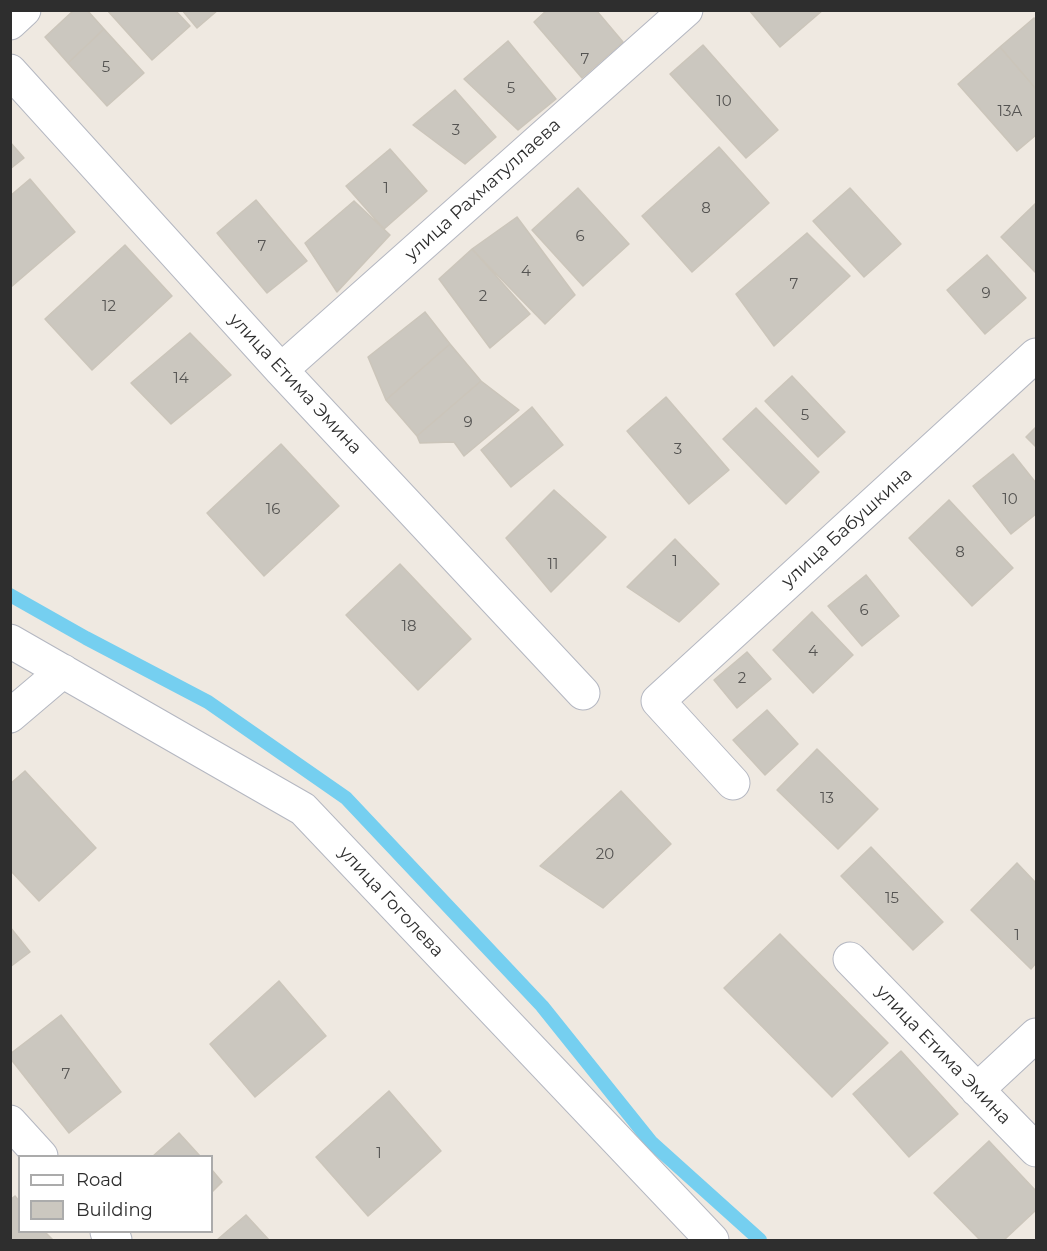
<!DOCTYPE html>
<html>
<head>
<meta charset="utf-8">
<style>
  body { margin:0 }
  #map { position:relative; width:1047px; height:1251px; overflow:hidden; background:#efe9e1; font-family:Montserrat,sans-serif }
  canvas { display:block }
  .frame { position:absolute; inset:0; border:12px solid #2e2e2e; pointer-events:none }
  .legend { position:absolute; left:18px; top:1155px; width:195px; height:78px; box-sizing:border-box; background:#fff; border:2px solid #ababab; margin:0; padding:8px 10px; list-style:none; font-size:18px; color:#2e2e2e }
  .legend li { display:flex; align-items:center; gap:12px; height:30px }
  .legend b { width:30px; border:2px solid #ababab }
</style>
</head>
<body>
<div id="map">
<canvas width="1047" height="1251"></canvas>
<div class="frame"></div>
<ul class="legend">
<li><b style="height:8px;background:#fff"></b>Road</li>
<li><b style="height:16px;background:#cbc7bf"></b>Building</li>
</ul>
</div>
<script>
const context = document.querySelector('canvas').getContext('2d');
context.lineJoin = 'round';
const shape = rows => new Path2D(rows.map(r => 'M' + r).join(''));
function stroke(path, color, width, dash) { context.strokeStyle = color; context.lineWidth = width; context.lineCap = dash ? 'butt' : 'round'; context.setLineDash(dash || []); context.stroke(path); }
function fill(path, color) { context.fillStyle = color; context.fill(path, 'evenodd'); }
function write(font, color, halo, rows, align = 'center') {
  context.font = font + ' Montserrat,sans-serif'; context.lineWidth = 4.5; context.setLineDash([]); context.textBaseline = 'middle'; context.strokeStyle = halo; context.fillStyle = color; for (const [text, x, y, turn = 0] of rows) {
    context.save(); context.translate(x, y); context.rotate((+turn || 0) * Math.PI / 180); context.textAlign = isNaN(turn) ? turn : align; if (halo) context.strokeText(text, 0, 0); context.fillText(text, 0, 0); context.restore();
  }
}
stroke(shape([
  [10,595,86,638,208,702,346,798,542,1006,651,1142,760,1240]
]), '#75cff0', 14);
const building = shape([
  [74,10,87,10,104,29,68,63,45,37,74,10],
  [107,10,175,10,190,26,152,60,107,10],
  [182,10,218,10,197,28,182,10],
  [547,10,596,10,623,42,582,78,534,22,547,10],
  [749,10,823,10,780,47,749,10],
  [1034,18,1036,21,1036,89,1000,47,1034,18],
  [104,29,144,73,107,106,68,63,104,29],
  [508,41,556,99,518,130,464,79,508,41],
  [703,45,778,130,746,158,670,74,703,45],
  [1000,47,1036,89,1036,135,1017,151,958,84,1000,47],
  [455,90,496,137,465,164,413,125,455,90],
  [10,142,24,158,10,169,10,142],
  [719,147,769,203,692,272,642,216,719,147],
  [390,149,427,191,384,229,346,186,390,149],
  [30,179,75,232,11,287,10,196,30,179],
  [578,188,629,244,583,286,532,230,578,188],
  [850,188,901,244,864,277,813,221,850,188],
  [256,200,307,261,267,293,217,233,256,200],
  [354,201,390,235,337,292,305,243,354,201],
  [1036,203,1036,273,1001,237,1036,203],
  [517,217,575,295,545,324,472,249,517,217],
  [807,233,850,276,774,346,736,294,807,233],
  [125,245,172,296,92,370,45,319,125,245],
  [472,249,530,314,490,348,439,279,472,249],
  [987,255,1026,298,985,334,947,290,987,255],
  [425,312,450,344,386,400,368,357,425,312],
  [190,333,231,375,171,424,131,383,190,333],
  [450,344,481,381,417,436,386,400,450,344],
  [792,376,845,432,818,457,765,401,792,376],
  [481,381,519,410,464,456,454,442,420,443,417,436,481,381],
  [666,397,729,470,689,504,627,431,666,397],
  [532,407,563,445,511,487,481,450,532,407],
  [756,408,819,472,786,504,723,439,756,408],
  [1036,427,1036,447,1026,437,1036,427],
  [281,444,339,506,264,576,207,513,281,444],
  [1013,454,1036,483,1036,514,1011,534,973,486,1013,454],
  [554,490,606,537,551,592,506,538,554,490],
  [949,500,1013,568,972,606,909,538,949,500],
  [675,539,719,584,679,622,627,587,675,539],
  [400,564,471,639,418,690,346,615,400,564],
  [866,575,899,616,862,646,828,606,866,575],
  [812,612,853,655,813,693,773,650,812,612],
  [747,652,771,679,737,708,714,680,747,652],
  [767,710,798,744,765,775,733,740,767,710],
  [817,749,878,809,838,849,777,790,817,749],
  [25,771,96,848,39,901,10,870,10,784,25,771],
  [621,791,671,844,603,908,540,866,621,791],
  [871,847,943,922,913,950,841,876,871,847],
  [1017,863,1036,883,1036,963,1031,969,971,910,1017,863],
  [10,927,30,952,10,967,10,927],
  [780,934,888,1043,832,1097,724,988,780,934],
  [279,981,326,1036,255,1097,210,1044,279,981],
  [61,1015,121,1092,69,1133,10,1058,10,1054,61,1015],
  [901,1051,958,1114,909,1157,853,1094,901,1051],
  [389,1091,441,1151,368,1216,316,1157,389,1091],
  [179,1133,200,1156,153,1156,179,1133],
  [989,1141,1036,1191,1036,1210,1004,1240,980,1240,934,1193,989,1141],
  [212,1170,222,1182,212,1192,212,1170],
  [15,1196,20,1202,20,1232,45,1232,53,1240,10,1240,10,1200,15,1196],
  [246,1215,269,1240,217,1240,246,1215]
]);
fill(building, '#cbc7bf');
stroke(building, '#cbc5ba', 1.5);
const minor = shape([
  [10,23,24,10],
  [10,71,281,370,583,693],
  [281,370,686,10],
  [10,641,303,809,712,1240],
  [10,716,63,671],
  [733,783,658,701,1036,355],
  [850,959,1036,1150],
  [977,1090,1036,1035],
  [10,1122,41,1156],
  [107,1232,115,1240]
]);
stroke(minor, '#b4b7c1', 35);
stroke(minor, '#fff', 33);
write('15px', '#555452', null, [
  ["7",585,60],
  ["5",106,68],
  ["5",511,89],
  ["10",724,102],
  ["13А",1010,112],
  ["3",456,131],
  ["1",386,189],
  ["8",706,209],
  ["6",580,237],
  ["7",262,247],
  ["4",526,272],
  ["7",794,285],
  ["9",986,294],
  ["2",483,297],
  ["12",109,307],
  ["14",181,379],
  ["5",805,416],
  ["9",468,423],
  ["3",678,450],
  ["10",1010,500],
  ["16",273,510],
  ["8",960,553],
  ["1",675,562],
  ["11",553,565],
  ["6",864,611],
  ["18",409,627],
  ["4",813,652],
  ["2",742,679],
  ["13",827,799],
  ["20",605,855],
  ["15",892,899],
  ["1",1017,936],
  ["7",66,1075],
  ["1",379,1154]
]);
write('18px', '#2e2e2e', '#fff', [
  ["улица Рахматуллаева",483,190,-42],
  ["улица Етима Эмина",295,384,47],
  ["улица Бабушкина",847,528,-42],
  ["улица Гоголева",391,902,47],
  ["улица Етима Эмина",943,1055,46]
]);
</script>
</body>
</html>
